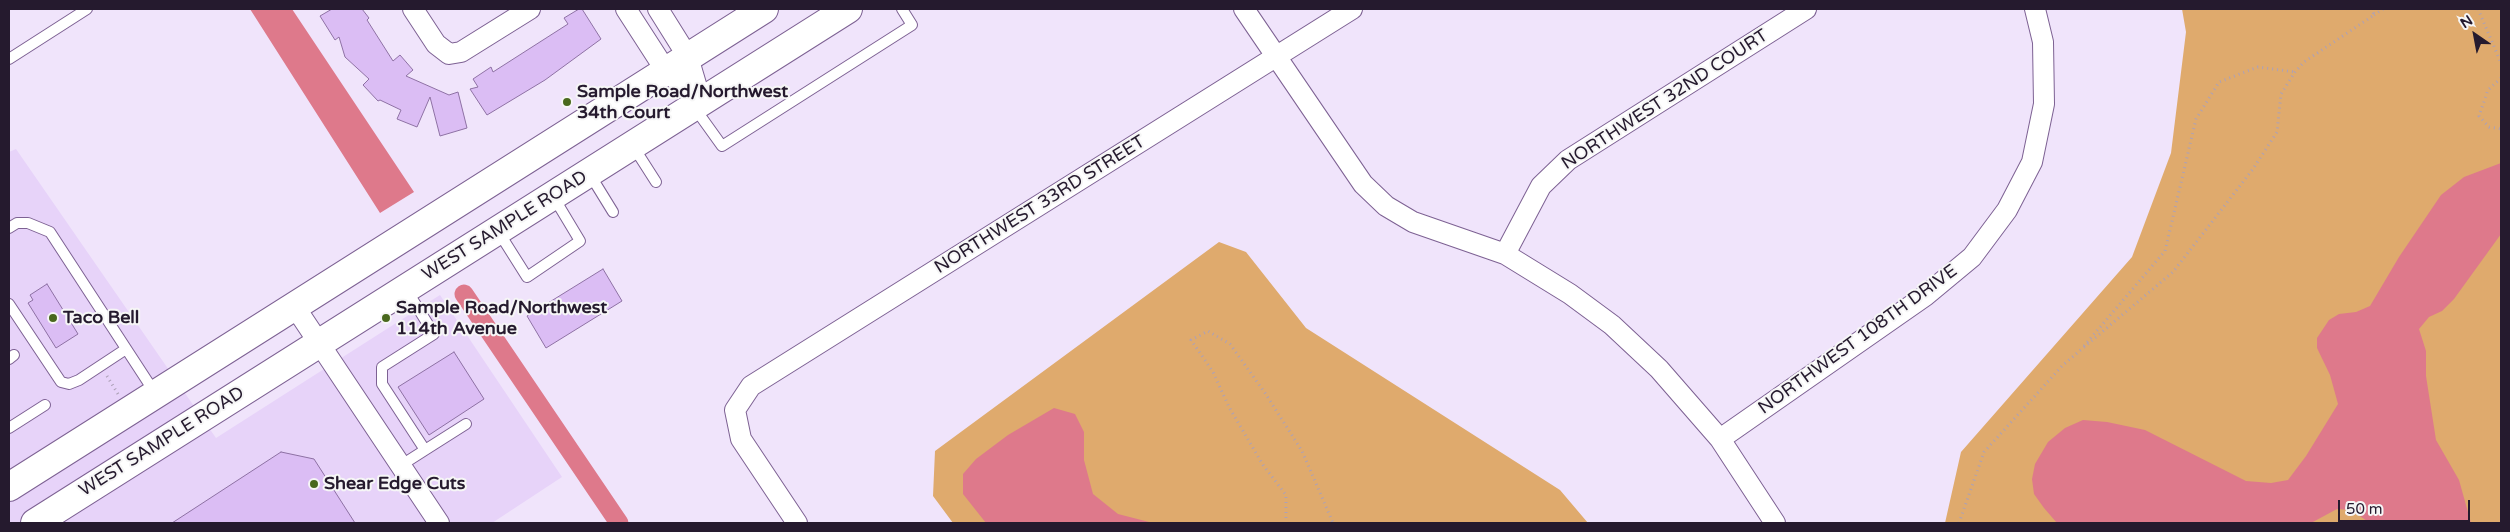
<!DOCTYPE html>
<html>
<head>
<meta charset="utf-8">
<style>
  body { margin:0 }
  #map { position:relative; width:2510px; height:532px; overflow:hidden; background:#f0e4fb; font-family:"Varela Round",sans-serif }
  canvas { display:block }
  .frame { position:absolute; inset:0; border:10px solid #251a2e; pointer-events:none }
  .north { position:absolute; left:2450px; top:10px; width:50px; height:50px; -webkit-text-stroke:4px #f6f6f6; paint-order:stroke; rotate:327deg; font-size:14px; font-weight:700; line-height:20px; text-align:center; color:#251a2e }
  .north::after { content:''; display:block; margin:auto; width:18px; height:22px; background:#251a2e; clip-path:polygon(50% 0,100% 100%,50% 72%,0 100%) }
  .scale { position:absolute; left:2338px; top:500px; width:132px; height:22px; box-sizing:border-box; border:2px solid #251a2e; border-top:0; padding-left:6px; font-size:15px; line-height:18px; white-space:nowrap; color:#251a2e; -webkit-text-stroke:4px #f6f6f6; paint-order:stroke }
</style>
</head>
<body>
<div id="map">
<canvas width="2510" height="532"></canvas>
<div class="frame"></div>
<div class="north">N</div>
<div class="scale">50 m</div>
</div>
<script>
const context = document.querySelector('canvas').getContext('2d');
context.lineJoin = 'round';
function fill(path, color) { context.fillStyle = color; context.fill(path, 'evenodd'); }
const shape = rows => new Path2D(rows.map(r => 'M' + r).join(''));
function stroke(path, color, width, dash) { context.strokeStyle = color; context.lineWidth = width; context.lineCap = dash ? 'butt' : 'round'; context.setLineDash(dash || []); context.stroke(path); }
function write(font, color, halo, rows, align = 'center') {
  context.font = font + ' "Varela Round",sans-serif'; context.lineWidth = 4; context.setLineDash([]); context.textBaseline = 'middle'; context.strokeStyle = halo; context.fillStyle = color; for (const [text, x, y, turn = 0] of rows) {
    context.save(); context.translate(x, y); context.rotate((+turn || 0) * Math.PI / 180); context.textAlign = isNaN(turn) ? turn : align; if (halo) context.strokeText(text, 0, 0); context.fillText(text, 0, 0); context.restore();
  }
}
fill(shape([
  [16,149,216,438,440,295,562,477,492,523,9,523,9,152]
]), '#e7d3f9');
fill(shape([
  [2182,9,2501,9,2501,523,1945,523,1961,452,2132,257,2171,153,2186,32],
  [1219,242,1246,252,1306,328,1560,490,1588,523,953,523,933,496,935,451]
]), '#dfaa6d');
fill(shape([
  [250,9,292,9,414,192,380,213],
  [2501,163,2501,234,2454,299,2442,311,2429,317,2419,329,2426,351,2426,376,2436,440,2459,480,2471,523,2370,523,2351,510,2337,509,2311,523,2057,523,2044,508,2034,494,2032,479,2035,464,2048,442,2065,428,2083,420,2107,422,2145,430,2246,481,2271,483,2288,480,2306,456,2338,404,2330,375,2317,348,2317,338,2329,320,2339,314,2356,312,2370,306,2399,257,2441,195,2464,177],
  [1054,408,1075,414,1084,432,1084,460,1093,494,1118,514,1153,523,986,523,963,494,963,474,976,459,1008,435]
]), '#de798b');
stroke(shape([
  [464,294,619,523]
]), '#de798b', 19);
const building = shape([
  [332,9,362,9,369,18,367,20,393,61,400,55,413,70,406,76,449,95,458,92,467,128,440,136,430,97,417,127,397,119,401,110,380,100,378,101,363,85,369,79,345,57,339,37,335,40,320,16,332,9],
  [579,9,582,9,601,39,545,80,487,115,470,89,478,87,473,79,491,67,493,72,568,24,564,18,579,9],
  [603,269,622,301,546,348,527,316,603,269],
  [47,284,78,334,56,348,28,303,33,300,30,295,47,284],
  [454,352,484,399,429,435,398,387,454,352],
  [281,452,314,459,355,523,172,523,281,452]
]);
fill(building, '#dbbdf4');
stroke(building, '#8e71a4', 1);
const lane = shape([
  [9,59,87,9],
  [694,107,722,146,912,25,902,9],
  [633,146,656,182],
  [589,173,613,212],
  [9,228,17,223,28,223,50,232,155,393],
  [498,231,527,277,580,241,553,196],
  [406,289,434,334,382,367,382,384,425,450,466,424],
  [9,304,61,382,69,384,79,380,126,349],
  [9,359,14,355],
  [9,428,45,405],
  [400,466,425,450]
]);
const street = shape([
  [413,9,436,44,449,54,461,52,530,9],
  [626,9,666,71,701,101],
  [658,9,688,57,701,101],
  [1244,9,1363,184,1386,206,1413,222,1505,254,1570,294,1612,325,1659,369,1720,439,1775,523],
  [1505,254,1541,186,1568,160,1806,9],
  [295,307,439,523],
  [1720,439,1925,296,1972,257,2007,210,2032,162,2044,104,2043,42,2035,9],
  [797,523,741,439,735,410,751,386,1352,9]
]);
const primary = shape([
  [9,487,764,9],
  [35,523,848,9]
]);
stroke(lane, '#7d6193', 12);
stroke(street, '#7d6193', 22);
stroke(primary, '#7d6193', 30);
stroke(shape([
  [2478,9,2501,63],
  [2374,15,2383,9],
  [2501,78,2488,90,2479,116,2489,127,2501,129],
  [2084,346,2165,251,2196,119,2219,82,2258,67,2295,72],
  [107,376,118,394],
  [1286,523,1286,495,1263,465,1229,407,1213,372,1191,340,1208,331,1230,344,1265,393,1302,451,1333,523],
  [1959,523,1984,452,2063,365,2173,272,2253,169,2277,132,2281,94,2295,72,2304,62,2374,15,2372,9]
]), '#ada1b7', 3, [1, 4]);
stroke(lane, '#fff', 10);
stroke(street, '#fff', 20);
stroke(primary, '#fff', 28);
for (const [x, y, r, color] of [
  [567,102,5,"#49681d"],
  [53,318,5,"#49681d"],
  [386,318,5,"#49681d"],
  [314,484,5,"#49681d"]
]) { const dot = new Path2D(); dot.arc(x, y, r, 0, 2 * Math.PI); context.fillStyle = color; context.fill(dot); stroke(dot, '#f6f6f6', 2); }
write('bold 18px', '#251a2e', '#f6f6f6', [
  ["Sample Road/Northwest",577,92],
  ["34th Court",577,113],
  ["Sample Road/Northwest",396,308],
  ["114th Avenue",396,329],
  ["Taco Bell",63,318],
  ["Shear Edge Cuts",324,484]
], 'left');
write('18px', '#251a2e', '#f6f6f6', [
  ["NORTHWEST 32ND COURT",1665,100,-33],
  ["NORTHWEST 33RD STREET",1040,205,-32],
  ["WEST SAMPLE ROAD",505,226,-32],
  ["NORTHWEST 108TH DRIVE",1858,340,-36],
  ["WEST SAMPLE ROAD",162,442,-32]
]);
</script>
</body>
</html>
